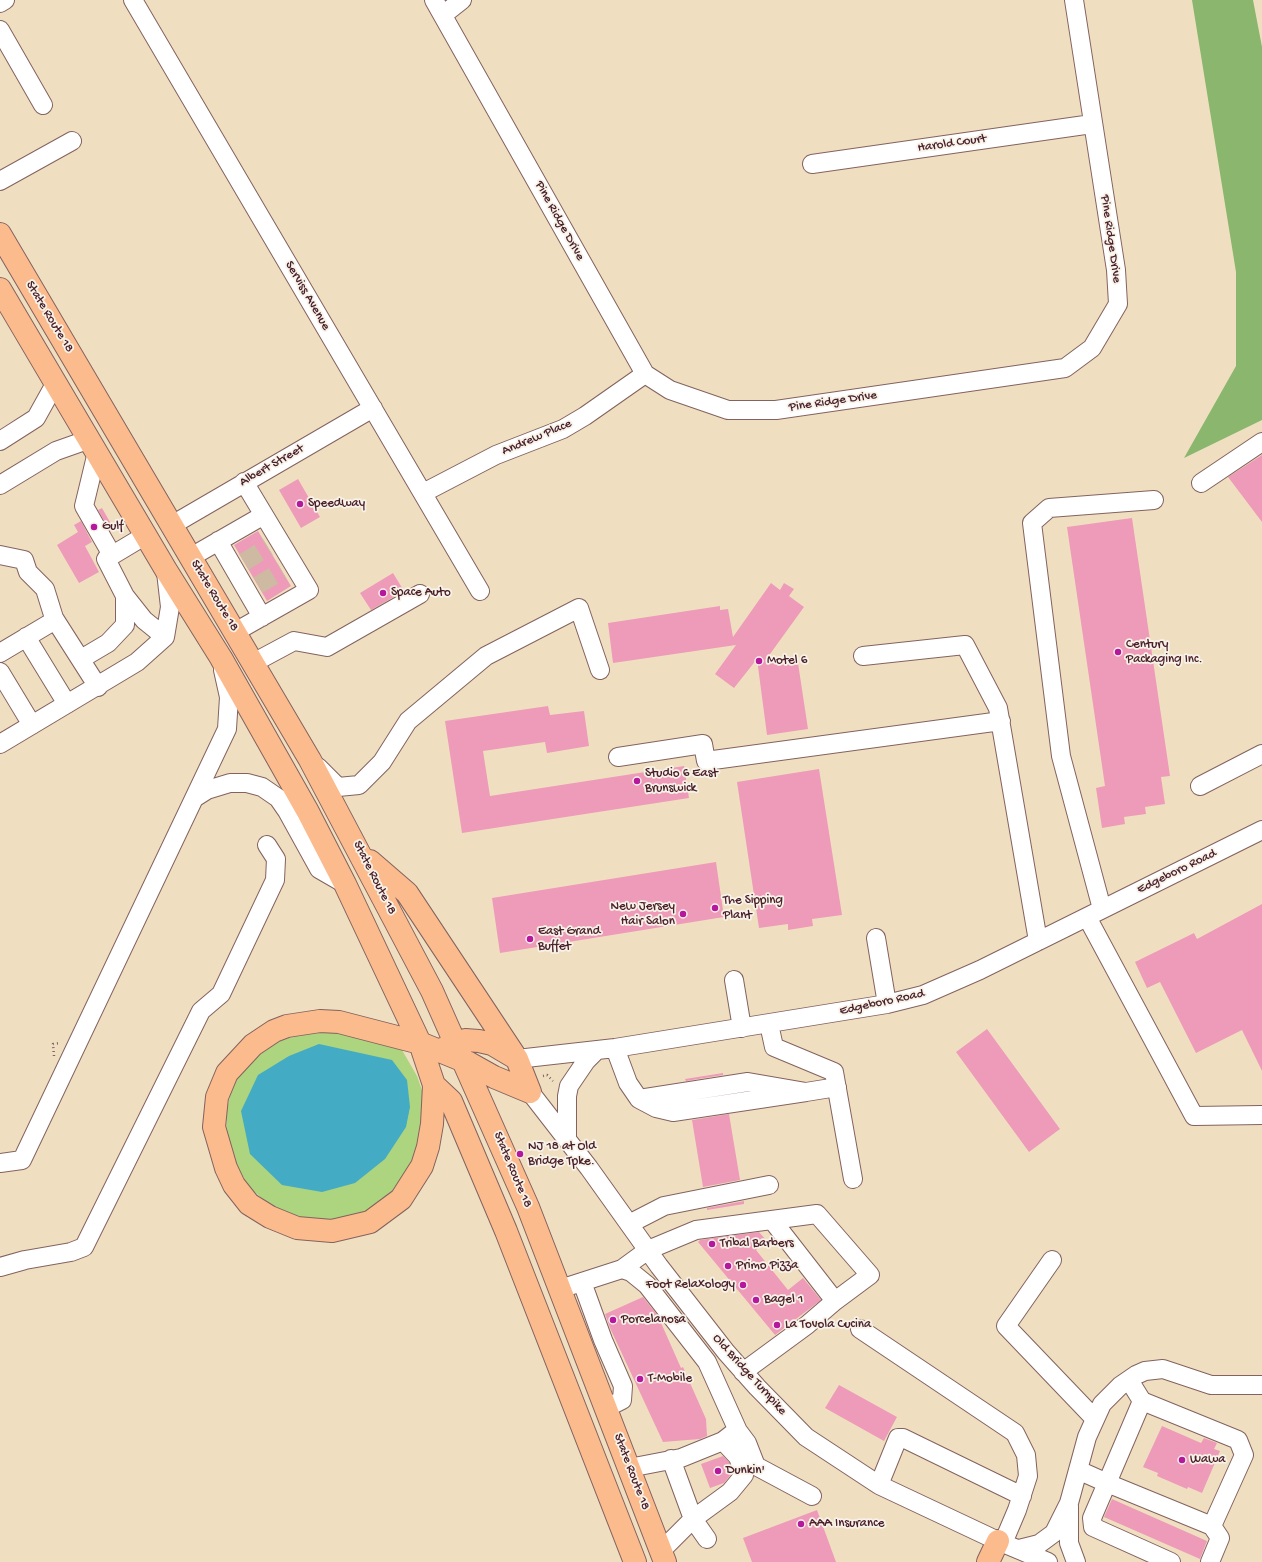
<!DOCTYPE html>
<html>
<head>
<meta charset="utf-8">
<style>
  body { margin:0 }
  canvas { display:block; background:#efdfc0 }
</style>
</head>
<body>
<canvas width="1262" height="1562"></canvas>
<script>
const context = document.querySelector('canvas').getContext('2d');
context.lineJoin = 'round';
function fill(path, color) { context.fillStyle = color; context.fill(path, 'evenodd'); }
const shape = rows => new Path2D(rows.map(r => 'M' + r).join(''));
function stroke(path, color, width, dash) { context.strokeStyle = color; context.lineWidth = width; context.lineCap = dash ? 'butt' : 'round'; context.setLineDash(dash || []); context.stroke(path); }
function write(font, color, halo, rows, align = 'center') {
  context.font = font + ' "Gochi Hand",sans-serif'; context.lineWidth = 3.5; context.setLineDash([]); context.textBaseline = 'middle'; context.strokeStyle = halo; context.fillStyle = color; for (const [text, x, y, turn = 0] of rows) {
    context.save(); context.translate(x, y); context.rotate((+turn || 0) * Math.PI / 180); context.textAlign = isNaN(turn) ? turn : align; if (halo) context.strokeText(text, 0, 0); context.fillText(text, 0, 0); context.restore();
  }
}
fill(shape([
  [321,1032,342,1034,402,1050,417,1076,424,1096,427,1122,404,1185,375,1209,354,1218,330,1222,309,1220,288,1214,270,1205,252,1190,241,1174,231,1152,226,1133,227,1110,231,1091,241,1071,258,1055,278,1042,297,1035]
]), '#add47e');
fill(shape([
  [1192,0,1253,0,1262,47,1262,420,1184,458,1236,366,1236,272]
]), '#8ab66d');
fill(shape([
  [319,1044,392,1060,407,1080,410,1107,406,1127,385,1159,355,1183,322,1192,282,1185,250,1154,241,1111,258,1075,289,1056]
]), '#43abc3');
fill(shape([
  [1262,455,1262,522,1228,477],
  [298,479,320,517,301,528,279,490],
  [102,508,114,529,110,531,98,510],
  [1132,518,1170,776,1161,777,1165,804,1145,807,1146,814,1124,817,1125,824,1102,828,1096,788,1105,786,1067,527],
  [81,521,92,542,85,546,99,572,79,583,57,545,78,532,74,525],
  [258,531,291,586,267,601,234,545],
  [393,573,404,591,371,610,360,593],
  [771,583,780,590,784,583,794,589,789,596,804,607,765,661,793,656,794,664,798,663,808,729,767,735,757,659,734,688,715,674,736,645,613,663,608,623,720,606,720,610,728,609,733,637],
  [548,706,550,715,584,711,589,746,547,753,545,742,483,751,490,796,684,766,689,798,462,833,445,721],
  [819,769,842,915,812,919,813,926,788,930,788,924,759,928,737,782],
  [716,862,724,917,500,953,492,898],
  [1262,904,1262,1071,1242,1030,1196,1053,1160,982,1147,988,1135,962,1194,933,1197,939],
  [987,1029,1060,1129,1029,1152,956,1052],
  [723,1073,723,1075,686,1081,685,1079],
  [729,1114,740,1180,703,1187,692,1120],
  [744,1201,744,1204,707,1210,707,1208],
  [759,1232,767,1241,756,1250,788,1290,803,1278,821,1300,775,1335,698,1242,700,1240],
  [643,1297,658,1316,681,1368,683,1367,706,1419,707,1436,700,1439,663,1442,610,1328,605,1314],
  [839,1385,897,1417,884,1441,825,1408],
  [1162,1426,1201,1443,1204,1438,1217,1443,1214,1449,1220,1451,1202,1493,1188,1487,1187,1489,1157,1476,1158,1473,1143,1467],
  [723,1456,729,1462,732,1473,724,1483,710,1488,701,1464],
  [1112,1499,1207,1541,1200,1559,1104,1517],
  [817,1510,836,1562,752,1562,743,1538]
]), '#ee9bb9');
stroke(shape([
  [244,562,268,547],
  [258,585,282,571]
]), '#ceb9a2', 18, [18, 9]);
const minor = shape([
  [133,0,480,591],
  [434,0,645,374,670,390,728,410,776,410,1065,368,1092,348,1118,304,1116,270,1074,0],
  [0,3,5,0],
  [443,15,462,0],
  [0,30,43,105],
  [812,164,1092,124],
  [0,181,72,141],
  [0,441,36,418,56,382],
  [97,452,84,506,112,555],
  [1201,483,1262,442],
  [0,485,56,451,90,439],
  [423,493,496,455,563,429,585,416,645,374],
  [172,525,373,408],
  [146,535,106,559,125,596,144,620,165,637],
  [218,541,262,617],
  [0,555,24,560,28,572,45,589,54,618,52,622,0,653],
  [191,557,264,515],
  [54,618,98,687],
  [235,632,309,590,244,482],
  [26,637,67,704],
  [863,656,965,645,998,708,1038,941],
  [81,659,108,643,125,625,125,596],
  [253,663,294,641,327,647,420,594],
  [0,672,32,725],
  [0,744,137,662,165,637,170,607,166,572],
  [618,757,703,744,706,761,1001,721],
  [318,767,338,787,359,785,382,762,408,721,486,656,579,608,600,670],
  [1200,786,1262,754],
  [196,797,207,790,230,783,247,783,262,787,278,798,287,811,319,869,345,884],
  [1102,909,1061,756,1032,523,1049,508,1154,500],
  [1087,917,1194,1116,1262,1115],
  [876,938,887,1004],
  [734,980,742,1028],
  [769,1024,774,1047,834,1072,853,1179],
  [615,1048,628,1083,639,1099,656,1108,673,1112,806,1092],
  [517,1059,615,1048,887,1004,923,995,980,970,1262,830],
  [530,1092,589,1168,659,1266,726,1352,757,1387,806,1437,879,1485,998,1541,1048,1562],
  [639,1099,748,1082,806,1092,837,1087],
  [567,1139,567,1096,569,1086,586,1061,597,1050],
  [0,1163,22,1160,227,729,229,697,223,670],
  [772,1220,835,1301],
  [629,1224,664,1206,769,1185],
  [1052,1260,1006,1326,1095,1419],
  [0,1267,25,1260,71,1252,84,1247,201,1011,221,994,275,880,276,859,267,845],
  [622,1269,648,1250,696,1230,817,1214,870,1275,835,1301,807,1325,743,1372],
  [582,1282,603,1340,623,1386,622,1400,606,1408],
  [560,1289,622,1269,631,1272,647,1285,707,1362,738,1431,747,1443,756,1466,812,1496],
  [860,1329,1015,1433,1026,1455,1028,1476,1017,1510,1003,1543],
  [1129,1380,1142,1401,1238,1440,1244,1455,1212,1526,1107,1483,1142,1401],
  [671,1459,693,1519,707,1539],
  [629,1468,681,1458,723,1441,732,1434],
  [1078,1470,1107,1483,1092,1518,1093,1527,1171,1562],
  [879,1485,898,1438,903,1438,1022,1496],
  [1069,1506,1069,1543,1076,1562],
  [1019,1549,1039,1544,1054,1533,1069,1503,1087,1437,1102,1404,1120,1386,1136,1375,1145,1371,1163,1369,1211,1385,1262,1385],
  [661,1551,693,1519,730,1492,744,1475,738,1457,723,1441],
  [1210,1562,1220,1538,1212,1526]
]);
const highway = shape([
  [0,234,310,760,432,991,528,1207,665,1562],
  [0,289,166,570,221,658,308,812,345,884,420,1043,434,1085,451,1101,506,1231,635,1562],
  [370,861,407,893,517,1059,530,1092],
  [443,1049,454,1043,465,1040,479,1041,492,1044,514,1057],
  [434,1085,432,1124,428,1147,422,1166,401,1199,370,1222,332,1231,297,1228,270,1217,249,1204,234,1185,226,1168,214,1127,217,1097,227,1073,253,1045,274,1031,287,1026,320,1021,339,1022,420,1043,469,1063,494,1077,530,1092],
  [988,1562,998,1541]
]);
stroke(minor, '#84625f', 20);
stroke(highway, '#84625f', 24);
stroke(shape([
  [54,1056,53,1044,60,1043],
  [543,1076,547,1075,553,1081]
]), '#84625f', 2.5, [1, 3]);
stroke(minor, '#fff', 18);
stroke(highway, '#fbbb8d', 22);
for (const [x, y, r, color] of [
  [300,504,4,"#b5179e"],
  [94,527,4,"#b5179e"],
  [383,593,4,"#b5179e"],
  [1118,652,4,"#b5179e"],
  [759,661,4,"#b5179e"],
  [637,781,4,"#b5179e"],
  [715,908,4,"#b5179e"],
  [683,914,4,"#b5179e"],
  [530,939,4,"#b5179e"],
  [520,1154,4,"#b5179e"],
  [712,1244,4,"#b5179e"],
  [728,1266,4,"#b5179e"],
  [743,1285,4,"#b5179e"],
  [756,1300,4,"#b5179e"],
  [613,1320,4,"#b5179e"],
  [777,1325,4,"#b5179e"],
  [640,1379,4,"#b5179e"],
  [1182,1460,4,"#b5179e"],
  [718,1471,4,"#b5179e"],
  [801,1524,4,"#b5179e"]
]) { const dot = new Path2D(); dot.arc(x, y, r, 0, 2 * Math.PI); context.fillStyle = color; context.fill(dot); stroke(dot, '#f7f3e8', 1.5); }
write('13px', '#4a1f2b', '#f7f3e8', [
  ["Harold Court",952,144,-8],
  ["Pine Ridge Drive",559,221,61],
  ["Pine Ridge Drive",1110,239,82],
  ["Serviss Avenue",307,296,60],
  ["State Route 18",49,317,59],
  ["Pine Ridge Drive",833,402,-8],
  ["Andrew Place",537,438,-23],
  ["Albert Street",272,466,-30],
  ["State Route 18",214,596,59],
  ["Edgeboro Road",1177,872,-26],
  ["State Route 18",374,878,63],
  ["Edgeboro Road",882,1003,-12],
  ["State Route 18",512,1170,67],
  ["Old Bridge Turnpike",749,1375,48],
  ["State Route 18",631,1472,69]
]);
write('13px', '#4a1f2b', '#f7f3e8', [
  ["Speedway",308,504],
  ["Gulf",102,527],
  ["Space Auto",391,593],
  ["Century",1126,645],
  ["Packaging Inc.",1126,660],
  ["Motel 6",767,661],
  ["Studio 6 East",645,774],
  ["Brunswick",645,789],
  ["The Sipping",723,901],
  ["Plant",723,916],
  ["New Jersey",675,907,"right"],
  ["Hair Salon",675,922,"right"],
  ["East Grand",538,932],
  ["Buffet",538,947],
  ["NJ 18 at Old",528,1147],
  ["Bridge Tpke.",528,1162],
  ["Tribal Barbers",720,1244],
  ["Primo Pizza",736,1266],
  ["Foot Relaxology",735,1285,"right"],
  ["Bagel 1",764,1300],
  ["Porcelanosa",621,1320],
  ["La Tovola Cucina",785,1325],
  ["T-Mobile",648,1379],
  ["Wawa",1190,1460],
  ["Dunkin'",726,1471],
  ["AAA Insurance",809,1524]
], 'left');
</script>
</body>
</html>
